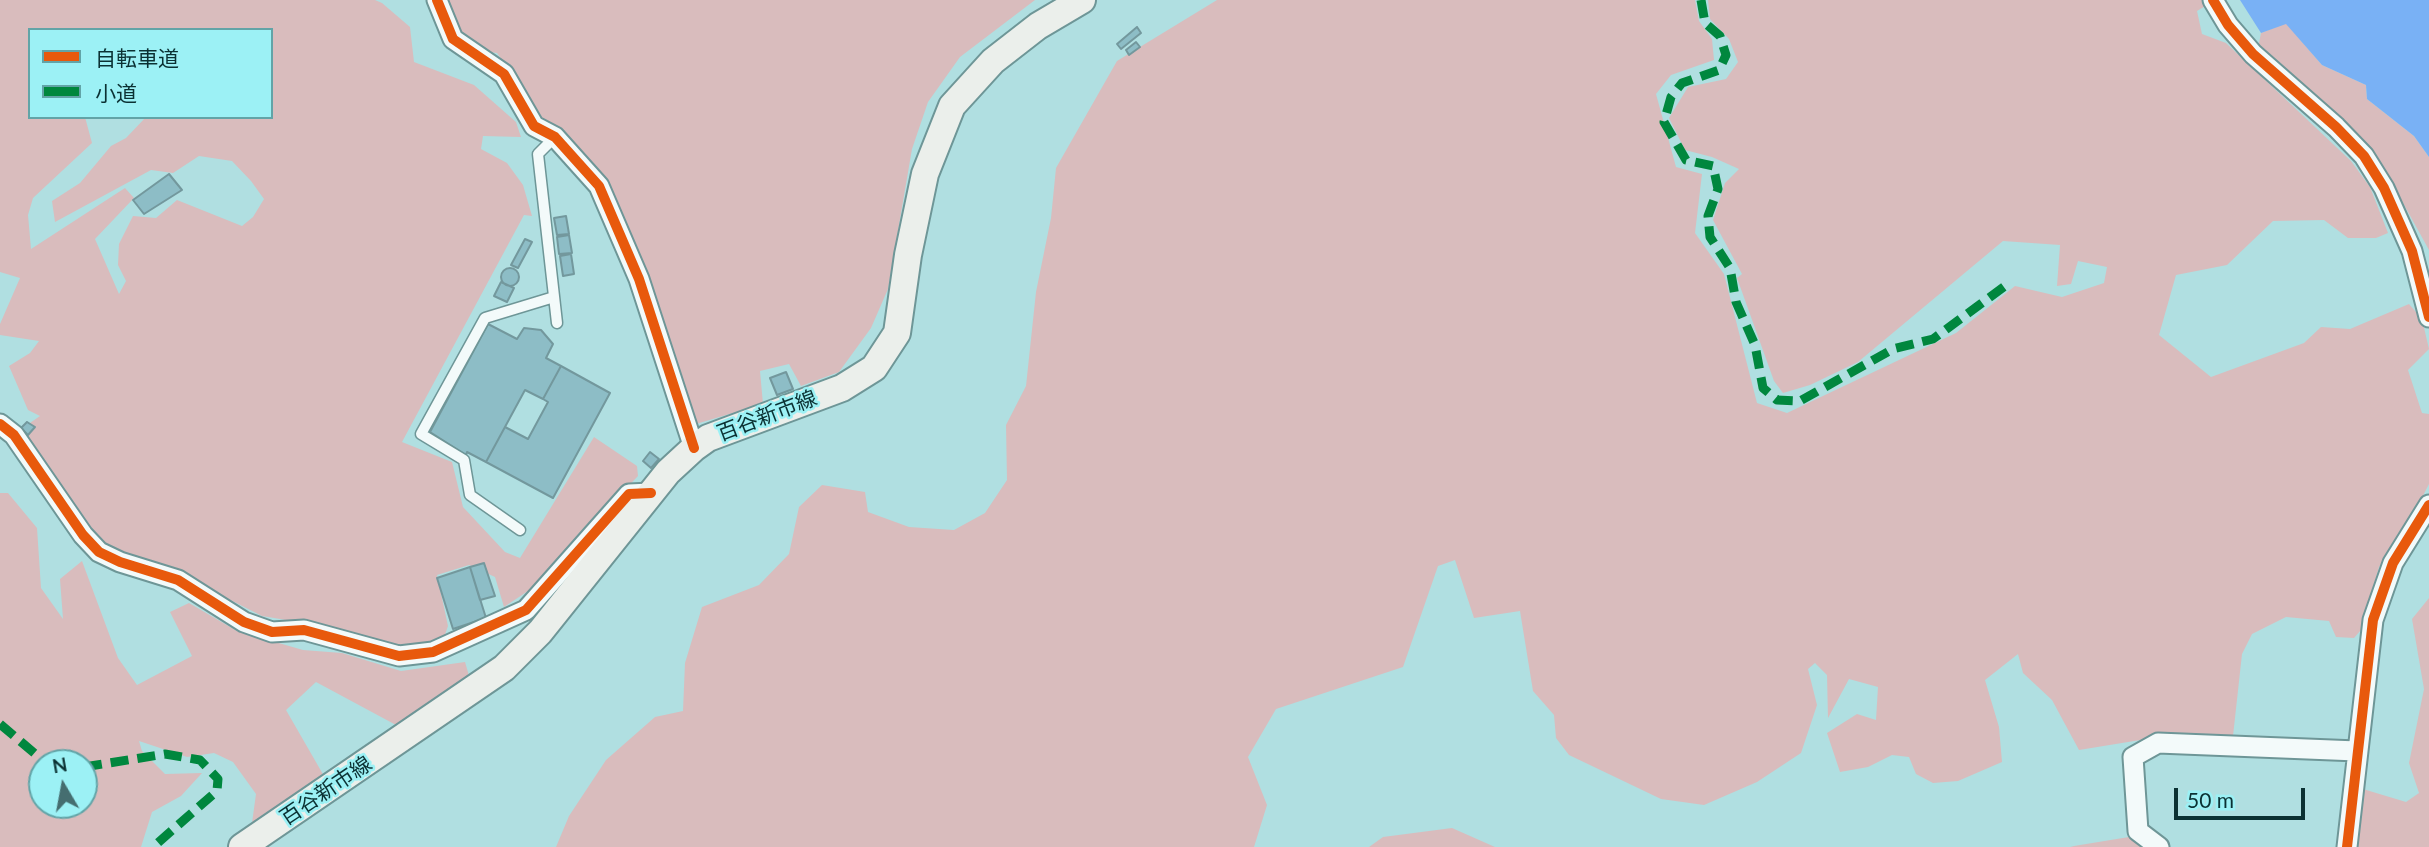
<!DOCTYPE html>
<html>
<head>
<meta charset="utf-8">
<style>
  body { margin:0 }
  #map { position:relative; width:2429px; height:847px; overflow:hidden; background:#b0dfe1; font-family:Lato,"Noto Sans JP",sans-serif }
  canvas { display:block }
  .legend { position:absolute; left:28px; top:28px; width:245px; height:91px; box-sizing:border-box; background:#9cf1f5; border:2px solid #62a4a7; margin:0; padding:9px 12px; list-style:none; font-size:21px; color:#0b3133 }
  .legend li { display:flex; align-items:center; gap:14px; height:35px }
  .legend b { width:35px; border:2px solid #62a4a7 }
  .north { position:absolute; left:28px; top:749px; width:70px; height:70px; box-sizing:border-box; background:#9cf1f5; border:2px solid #62a4a7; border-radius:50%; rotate:350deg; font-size:19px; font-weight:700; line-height:28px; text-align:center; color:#0b3133 }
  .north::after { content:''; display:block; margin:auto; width:24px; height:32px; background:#456e70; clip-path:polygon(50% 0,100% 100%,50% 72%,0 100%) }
  .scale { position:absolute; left:2174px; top:788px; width:131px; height:32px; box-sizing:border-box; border:4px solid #0b3133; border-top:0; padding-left:9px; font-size:21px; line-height:24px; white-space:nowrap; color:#0b3133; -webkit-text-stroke:5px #9cf1f5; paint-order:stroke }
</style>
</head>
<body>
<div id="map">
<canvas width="2429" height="847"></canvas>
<ul class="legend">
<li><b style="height:9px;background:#e8590c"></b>自転車道</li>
<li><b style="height:9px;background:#00873e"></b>小道</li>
</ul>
<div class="north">N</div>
<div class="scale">50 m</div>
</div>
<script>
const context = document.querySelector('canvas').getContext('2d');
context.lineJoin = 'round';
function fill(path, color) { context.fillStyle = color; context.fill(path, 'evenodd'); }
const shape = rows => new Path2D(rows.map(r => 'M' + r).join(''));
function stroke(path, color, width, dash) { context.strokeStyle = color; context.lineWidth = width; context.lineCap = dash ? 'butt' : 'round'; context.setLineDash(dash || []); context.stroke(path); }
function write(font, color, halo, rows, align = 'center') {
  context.font = font + ' Lato,"Noto Sans JP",sans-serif'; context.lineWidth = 5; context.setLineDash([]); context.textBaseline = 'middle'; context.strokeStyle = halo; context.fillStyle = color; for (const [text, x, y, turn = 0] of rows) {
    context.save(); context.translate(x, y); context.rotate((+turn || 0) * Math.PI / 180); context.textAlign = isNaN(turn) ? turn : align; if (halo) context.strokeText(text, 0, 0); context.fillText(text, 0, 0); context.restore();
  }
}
fill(shape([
  [0,0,375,0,382,3,410,27,414,62,474,85,516,122,521,137,483,136,481,149,507,163,523,185,532,216,524,215,402,442,452,462,463,507,505,552,520,558,594,437,637,466,638,476,528,591,504,607,495,577,469,565,437,575,448,626,442,643,386,651,298,622,262,616,179,574,141,567,86,534,23,440,27,425,40,416,28,410,9,366,30,353,39,341,0,335,0,324,20,278,0,272],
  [30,30,271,30,271,117,146,117,126,138,111,146,80,183,52,201,55,222,151,170,173,173,199,156,232,161,251,181,264,199,253,217,242,226,177,200,156,218,133,216,119,244,118,265,126,281,119,294,95,239,134,198,125,188,31,249,28,215,33,198,92,143,85,117,30,117],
  [449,0,1035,0,960,57,928,102,912,149,888,289,871,328,839,372,801,386,789,364,760,371,763,404,696,424,649,279,622,232,497,53,474,50,447,23],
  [1217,0,1695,0,1699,21,1712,39,1714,60,1671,75,1656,94,1676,167,1702,174,1695,233,1724,274,1757,403,1787,413,1956,333,2015,286,2062,297,2104,283,2107,267,2078,261,2071,284,2057,286,2060,245,2003,241,1858,362,1810,385,1783,393,1774,381,1737,278,1742,274,1713,220,1725,183,1739,169,1712,157,1685,150,1669,118,1688,87,1726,79,1738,62,1729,39,1710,19,1708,0,2204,0,2207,5,2197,11,2202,34,2226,43,2351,161,2370,187,2388,233,2376,238,2348,238,2324,220,2273,221,2227,265,2176,275,2159,335,2211,377,2304,343,2321,327,2350,329,2409,304,2422,319,2429,349,2408,370,2422,413,2429,414,2429,484,2410,521,2379,567,2361,630,2354,638,2336,637,2329,621,2286,617,2252,634,2242,654,2233,736,2171,735,2079,750,2052,700,2023,673,2018,654,1985,680,1999,727,2002,762,1958,781,1933,783,1916,774,1909,757,1892,755,1868,767,1840,772,1827,733,1857,714,1876,720,1878,687,1849,679,1828,718,1827,675,1815,663,1808,669,1817,705,1801,753,1757,782,1704,805,1661,799,1569,755,1556,738,1554,715,1533,691,1520,611,1474,618,1455,560,1438,566,1403,667,1276,709,1248,757,1267,805,1254,847,556,847,569,816,606,760,655,717,683,711,685,663,702,607,759,585,789,554,799,507,822,485,865,492,868,512,909,527,954,530,985,513,1007,480,1006,425,1026,386,1036,292,1051,218,1056,168,1117,61],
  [2286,23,2322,65,2366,85,2367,99,2414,136,2429,157,2429,250,2381,163,2351,127,2258,48,2261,33],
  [0,493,8,493,37,528,41,588,63,619,60,579,82,561,118,658,137,685,192,656,170,612,189,603,237,631,303,650,342,653,401,671,465,662,470,679,396,725,316,682,286,710,324,776,252,823,256,794,233,762,214,753,187,757,139,741,142,751,165,774,202,773,181,796,152,812,141,847,0,847],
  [42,763,84,763,84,805,42,805],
  [2429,598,2429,847,2356,847,2363,789,2406,802,2419,793,2409,763,2424,689,2412,619],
  [1452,828,1495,847,1369,847,1383,837],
  [2129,837,2143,847,2070,847,2074,846]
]), '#d9bcbd');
fill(shape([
  [2240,0,2429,0,2429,157,2414,136,2367,99,2366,85,2322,65,2286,24,2261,33]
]), '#79b1f5');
const building = shape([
  [1137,27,1141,33,1121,49,1117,44,1137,27],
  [1136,42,1140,47,1129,55,1126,50,1136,42],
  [169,174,182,190,144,214,133,200,169,174],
  [566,216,569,234,557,235,554,218,566,216],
  [569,235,572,253,559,254,557,237,569,235],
  [525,239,532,242,518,268,511,265,525,239],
  [571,254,574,274,563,276,560,256,571,254],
  '501 277a9 9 0 1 1 18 0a9 9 0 1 1-18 0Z',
  [501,282,514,288,507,302,494,296,501,282],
  [488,324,517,339,524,328,541,330,553,344,546,358,561,366,543,399,525,390,486,462,467,452,466,455,430,432,488,324],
  [561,366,610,393,553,498,486,462,505,427,528,439,548,402,543,399,561,366],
  [786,372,793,389,777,395,770,378,786,372],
  [27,422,35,427,28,435,21,428,27,422],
  [650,452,659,459,651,468,643,461,650,452],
  [484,563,495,596,480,600,470,567,484,563],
  [470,567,486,618,453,629,437,578,470,567]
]);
fill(building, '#8dbdc6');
stroke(building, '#73989d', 2);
const lane = shape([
  [555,137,538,154,557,323],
  [520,530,470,495,464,460,421,434,485,318,554,297]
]);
const street = shape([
  [437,0,453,39,504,74,534,126,555,137,599,186,639,279,694,448],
  [2213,0,2228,25,2253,54,2336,127,2364,156,2384,188,2412,251,2429,317],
  [0,424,14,435,83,535,99,552,120,562,178,580,244,622,272,632,304,630,399,656,433,652,526,610,629,494,651,493],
  [2159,847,2138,831,2133,757,2158,743,2357,751],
  [2347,847,2373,620,2393,563,2429,505]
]);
const secondary = shape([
  [242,847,504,668,540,632,668,472,694,448,708,438,842,388,874,368,897,333,908,255,925,174,952,106,993,61,1038,26,1082,0]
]);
stroke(lane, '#6e9697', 13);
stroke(street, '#6e9697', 23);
stroke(secondary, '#6e9697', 30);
stroke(lane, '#f3fafa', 10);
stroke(street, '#f3fafa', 19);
stroke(secondary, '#ebefeb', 26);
stroke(shape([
  [1701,0,1705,23,1720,36,1726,55,1719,70,1682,83,1671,97,1664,122,1686,160,1713,166,1718,189,1708,216,1710,237,1730,268,1736,302,1755,345,1763,388,1777,400,1800,401,1893,349,1933,339,2009,283],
  [0,724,46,763],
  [84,767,165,754,200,760,218,779,217,791,153,847]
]), '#00873e', 9, [18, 9]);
stroke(shape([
  [437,0,453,39,504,74,534,126,555,137,599,186,639,279,694,448],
  [2213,0,2228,25,2253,54,2336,127,2364,156,2384,188,2412,251,2429,317],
  [0,424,14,435,83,535,99,552,120,562,178,580,244,622,272,632,304,630,399,656,433,652,526,610,629,494,651,493],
  [2347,847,2373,620,2393,563,2429,505]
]), '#e8590c', 10);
write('21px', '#0b3133', '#9cf1f5', [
  ["百谷新市線",767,416,-21],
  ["百谷新市線",326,791,-34]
]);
</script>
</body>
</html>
